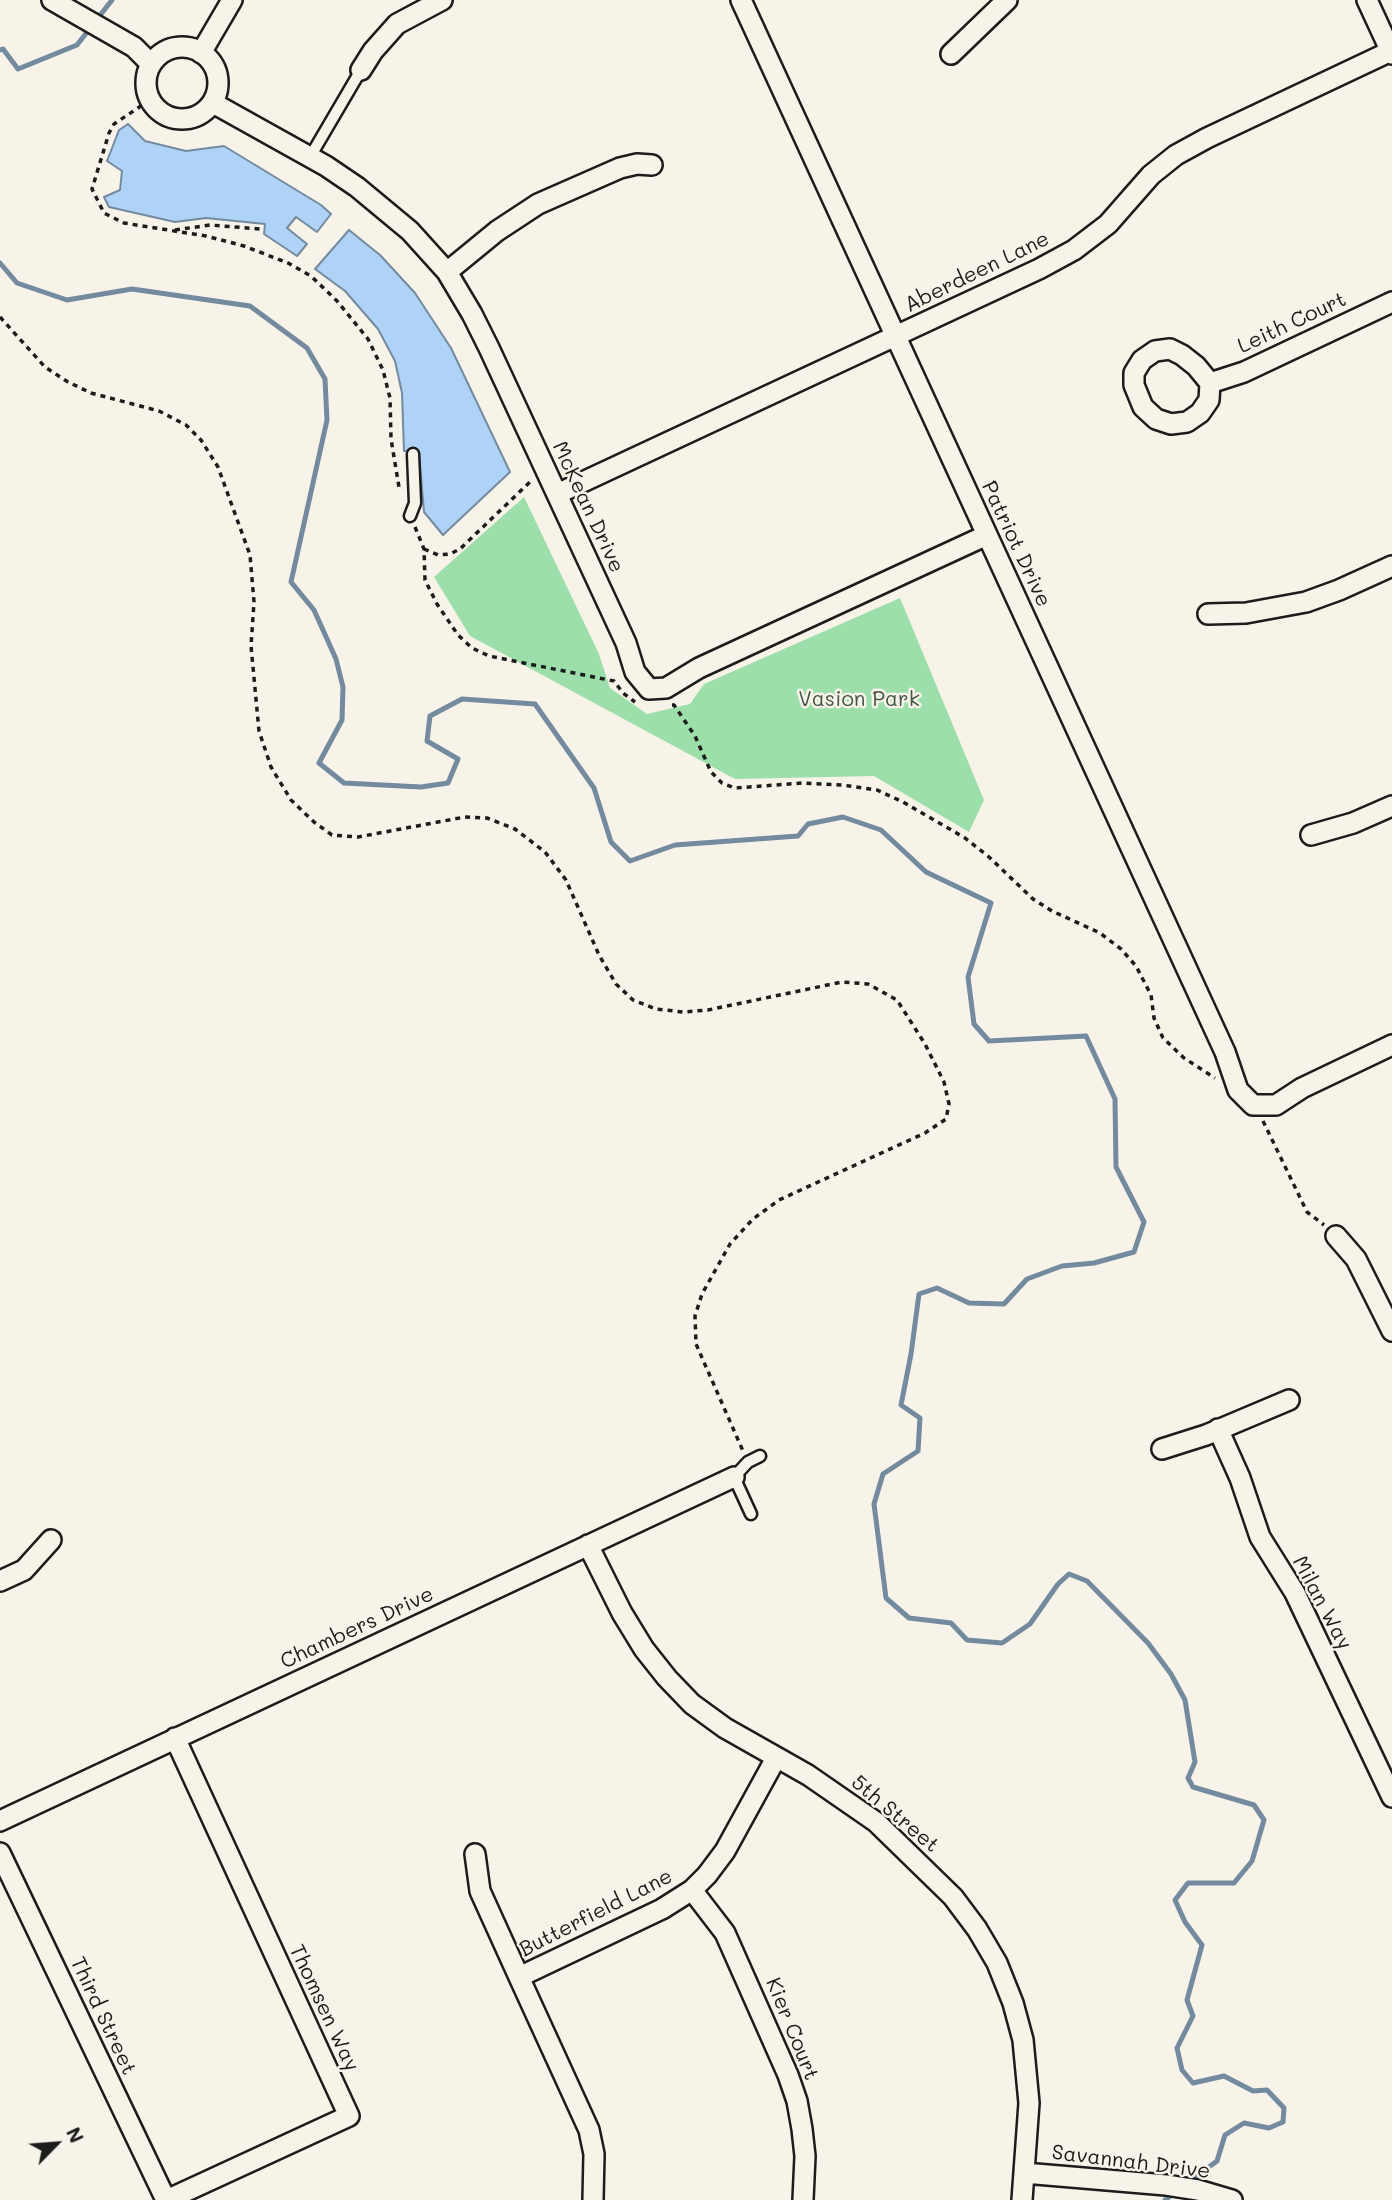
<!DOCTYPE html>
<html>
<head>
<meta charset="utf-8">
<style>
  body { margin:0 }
  #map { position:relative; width:1392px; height:2200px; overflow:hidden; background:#f7f3e8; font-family:Mali,sans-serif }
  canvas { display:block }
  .north { position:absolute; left:21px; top:2109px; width:70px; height:70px; -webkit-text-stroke:5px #f7f3e8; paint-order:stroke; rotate:65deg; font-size:19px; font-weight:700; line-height:28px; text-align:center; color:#1c1c1c }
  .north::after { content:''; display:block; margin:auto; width:24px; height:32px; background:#1c1c1c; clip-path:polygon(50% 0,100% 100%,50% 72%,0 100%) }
</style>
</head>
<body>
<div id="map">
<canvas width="1392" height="2200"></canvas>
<div class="north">N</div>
</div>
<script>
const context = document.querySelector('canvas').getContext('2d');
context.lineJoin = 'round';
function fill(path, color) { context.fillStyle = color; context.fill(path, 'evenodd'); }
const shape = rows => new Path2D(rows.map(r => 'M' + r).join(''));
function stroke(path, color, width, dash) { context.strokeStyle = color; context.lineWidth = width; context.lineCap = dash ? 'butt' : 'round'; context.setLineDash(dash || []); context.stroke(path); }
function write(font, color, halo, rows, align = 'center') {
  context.font = font + ' Mali,sans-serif'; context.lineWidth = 5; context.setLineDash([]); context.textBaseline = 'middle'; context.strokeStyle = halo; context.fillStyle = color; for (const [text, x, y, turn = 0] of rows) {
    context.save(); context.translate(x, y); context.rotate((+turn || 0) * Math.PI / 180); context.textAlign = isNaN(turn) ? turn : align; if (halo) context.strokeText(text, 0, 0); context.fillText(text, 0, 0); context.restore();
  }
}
fill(shape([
  [524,497,599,654,610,688,647,714,690,704,704,684,900,598,984,800,969,832,874,776,735,779,470,636,434,577]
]), '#9ddfaa');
const water = shape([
  [128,124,145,141,186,151,224,146,321,205,331,214,317,232,296,217,287,228,307,244,297,256,264,234,265,224,206,218,175,222,109,207,104,197,120,190,122,171,107,161,119,130,128,124],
  [349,230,380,255,415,293,451,348,510,472,443,535,424,512,419,453,404,451,402,393,395,361,378,329,345,291,315,269,349,230]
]);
fill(water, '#aed3f7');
stroke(water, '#748a9f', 2);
stroke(shape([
  [0,50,3,49,18,69,77,45,112,0],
  [0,263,17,283,67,300,132,289,250,306,307,348,325,379,327,420,291,582,314,610,336,659,343,687,342,720,319,763,344,783,421,787,448,783,458,759,427,741,430,716,462,699,535,704,594,788,611,842,630,861,675,845,798,836,808,824,843,817,881,830,926,872,991,903,968,977,974,1024,989,1041,1086,1036,1115,1099,1116,1167,1144,1222,1134,1252,1094,1263,1062,1266,1027,1279,1004,1304,969,1303,937,1288,919,1294,911,1354,901,1405,920,1418,918,1451,883,1474,874,1504,886,1598,909,1618,951,1623,967,1640,1002,1643,1030,1624,1058,1584,1069,1574,1087,1581,1148,1643,1171,1674,1185,1700,1195,1762,1188,1778,1193,1787,1254,1805,1264,1820,1252,1861,1234,1883,1188,1883,1175,1900,1185,1922,1202,1945,1187,2000,1193,2016,1177,2048,1182,2070,1193,2083,1224,2076,1253,2091,1267,2090,1284,2108,1283,2122,1269,2128,1244,2123,1225,2135,1217,2161,1187,2183],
  [1165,2200,1177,2191]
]), '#748a9f', 5);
const lane = shape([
  [310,157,361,70],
  [410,516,415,503,413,454],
  [751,1514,734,1477,748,1462,760,1456]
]);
const street = shape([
  [52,0,134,47,151,64],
  [741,0,1225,1052,1238,1090,1253,1105,1276,1105,1302,1088,1392,1045],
  [1367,0,1392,54],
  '146 83a36 36 0 1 1 72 0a36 36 0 1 1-72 0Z',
  [201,53,232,0],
  [951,54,1007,0],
  [361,70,373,51,397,24,442,0],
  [213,103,326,166,357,187,410,231,447,272,472,314,489,348,626,643,635,672,649,689,666,688,699,668,987,535],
  [447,272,497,231,538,204,620,168,637,164,652,165],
  [1170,349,1182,355,1196,366,1210,383,1209,400,1200,413,1187,422,1171,424,1156,419,1143,407,1134,385,1134,373,1142,360,1155,351,1170,349],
  [1210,383,1244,372,1392,302],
  [557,494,1039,269,1074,250,1108,224,1151,175,1176,155,1207,138,1391,51],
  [1208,614,1246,613,1306,602,1339,590,1392,566],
  [1311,835,1353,823,1392,806],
  [1336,1236,1356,1259,1392,1331],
  [1218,1429,1240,1478,1260,1537,1295,1593,1392,1797],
  [1162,1449,1206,1435,1289,1400],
  [588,1545,622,1613,644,1649,667,1678,692,1704,725,1728,808,1775,876,1822,953,1897,977,1929,997,1963,1013,2003,1023,2040,1029,2103,1022,2200],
  [0,1581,24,1570,51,1540],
  [0,1821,734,1477],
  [0,1853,166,2200],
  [475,1854,480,1891,519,1977],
  [692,1890,725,1933,788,2075,797,2101,802,2129,805,2156,803,2200],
  [1024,2173,1166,2185,1198,2190,1232,2200],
  [167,2200,349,2116,175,1738],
  [593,2200,594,2154,589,2130,519,1977,662,1909,692,1890,707,1875,725,1851,776,1758]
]);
stroke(lane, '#1c1c1c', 15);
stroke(street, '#1c1c1c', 24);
stroke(shape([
  [150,100,114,124,109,133,92,189,104,213,124,223,206,236,244,246,288,263,311,276,337,301,368,339,383,370,390,398,391,439,399,487],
  [175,230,210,225,260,229],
  [0,317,45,367,68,382,91,393,159,411,186,425,201,440,218,467,250,555,254,602,251,646,259,731,271,767,291,800,314,822,332,835,358,837,465,817,487,818,515,829,545,852,566,880,599,955,616,984,633,1000,656,1009,683,1012,708,1010,842,982,868,984,897,1000,925,1044,944,1082,949,1104,946,1119,925,1133,779,1200,753,1219,730,1244,702,1294,695,1316,696,1344,743,1451],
  [415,527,424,549,425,580,437,604,458,635,472,648,489,656,614,681,623,693,635,702],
  [424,549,438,555,450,554,460,549,532,480],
  [672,705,674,705,695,736,711,772,722,783,735,788,802,783,842,785,877,790,903,802,965,838,989,857,1033,899,1052,911,1100,933,1121,949,1136,966,1151,995,1154,1018,1163,1038,1184,1058,1215,1078],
  [1263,1121,1307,1212,1324,1225]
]), '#1c1c1c', 3.5, [5, 5]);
stroke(lane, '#f7f3e8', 10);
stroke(street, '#f7f3e8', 19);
write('21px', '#1c1c1c', '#f7f3e8', [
  ["Aberdeen Lane",977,272,-26],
  ["Leith Court",1292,323,-25],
  ["McKean Drive",588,507,65],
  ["Patriot Drive",1016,544,65],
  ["Milan Way",1322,1603,62],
  ["Chambers Drive",357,1628,-25],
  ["5th Street",895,1814,40],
  ["Butterfield Lane",596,1913,-27],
  ["Thomsen Way",324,2008,65],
  ["Third Street",103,2016,65],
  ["Kier Court",792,2029,68],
  ["Savannah Drive",1131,2162,7]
]);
write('21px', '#435647', '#f7f3e8', [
  ["Vasion Park",859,700]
]);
</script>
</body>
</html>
